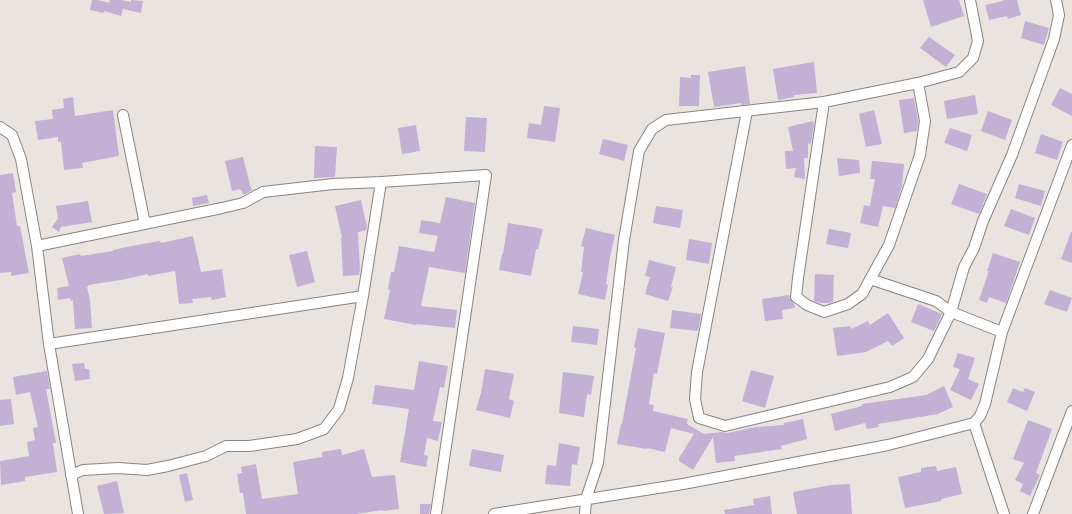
<!DOCTYPE html>
<html>
<head>
<meta charset="utf-8">
<style>
  body { margin:0 }
  canvas { display:block; background:#e9e4e0 }
</style>
</head>
<body>
<canvas width="1072" height="514"></canvas>
<script>
const context = document.querySelector('canvas').getContext('2d');
context.lineJoin = 'round';
function fill(path, color) { context.fillStyle = color; context.fill(path, 'evenodd'); }
const shape = rows => new Path2D(rows.map(r => 'M' + r).join(''));
function stroke(path, color, width, dash) { context.strokeStyle = color; context.lineWidth = width; context.lineCap = dash ? 'butt' : 'round'; context.setLineDash(dash || []); context.stroke(path); }
fill(shape([
  [92,0,98,0,109,3,110,0,121,0,131,2,131,0,143,1,141,13,123,9,121,16,104,11,103,13,90,10],
  [923,0,959,0,964,16,931,27],
  [1003,0,1017,0,1021,15,1008,19,1007,16,989,20,985,5,1003,1],
  [1025,21,1049,28,1044,45,1021,38],
  [929,37,955,55,946,67,920,48],
  [814,62,817,93,794,95,794,97,778,100,773,69],
  [745,66,750,104,741,105,741,103,714,107,708,72],
  [691,75,700,75,699,106,679,106,680,77,691,78],
  [1060,88,1072,94,1072,116,1051,105],
  [975,95,978,114,947,119,944,101],
  [73,97,75,116,113,110,119,156,82,163,83,168,64,170,61,142,58,142,58,137,38,140,35,121,53,119,52,110,64,108,63,99],
  [914,98,918,121,917,131,904,133,899,100],
  [544,106,560,108,555,142,527,138,529,123,541,125],
  [874,110,882,144,866,147,859,114],
  [988,111,1012,120,1005,140,981,131],
  [466,117,487,118,485,152,464,151],
  [813,121,814,125,811,143,808,144,808,158,804,158,805,179,794,177,796,168,786,169,785,151,793,151,788,127],
  [416,125,420,151,402,154,398,128],
  [950,128,972,135,967,151,944,143],
  [1041,134,1063,142,1057,160,1035,153],
  [603,139,628,145,624,161,599,154],
  [315,146,337,147,335,177,314,178],
  [243,157,250,185,252,190,244,195,240,189,232,191,225,161],
  [837,158,859,160,860,173,839,176],
  [872,161,904,164,902,186,895,208,883,206,878,227,860,223,864,205,870,206,875,179,870,179],
  [13,173,16,192,12,193,17,226,20,226,29,273,11,276,11,272,0,273,0,175],
  [959,184,987,194,979,214,951,204],
  [1019,184,1045,191,1041,206,1015,198],
  [207,195,209,203,193,206,192,198],
  [446,197,475,203,465,273,429,267,421,306,457,310,455,328,417,324,416,325,384,319,390,290,388,289,391,272,394,272,399,246,434,252,438,236,419,233,421,220,440,223],
  [361,200,367,227,366,230,358,232,360,270,359,275,343,276,341,238,342,238,335,206],
  [88,201,92,222,61,227,59,232,52,227,58,218,56,206],
  [656,206,683,210,680,228,653,223],
  [1011,209,1035,218,1029,235,1004,226],
  [508,223,533,227,543,229,538,249,536,249,531,276,499,270,502,254,503,254],
  [586,228,615,235,610,257,606,284,608,285,605,300,578,294,583,272,581,272,584,247,581,246],
  [829,229,851,233,848,248,826,244],
  [1071,232,1072,232,1072,263,1061,259],
  [193,236,201,272,222,269,226,297,212,300,211,297,192,299,193,303,179,304,175,271,148,276,148,274,121,280,88,285,88,287,87,287,90,300,92,328,75,329,73,300,71,301,70,298,58,300,57,288,69,286,62,258,80,254,81,256,113,251,113,250,136,245,160,241,161,243],
  [689,239,712,243,709,264,686,260],
  [307,251,315,282,297,287,289,255],
  [993,253,1020,262,1006,303,989,297,987,303,979,300,989,271,987,271],
  [649,260,676,267,671,287,673,287,668,301,645,294,650,277,645,276],
  [815,274,834,275,833,302,829,303,820,303,814,301],
  [1050,290,1072,298,1067,312,1044,304],
  [789,295,790,299,794,304,795,308,782,310,783,319,765,321,762,299],
  [918,304,942,314,934,331,911,322],
  [672,310,701,314,698,331,670,328],
  [888,313,904,338,892,346,888,341,866,352,837,356,833,328,850,326,851,329,868,321,870,325],
  [573,326,599,329,597,345,571,342],
  [638,328,665,333,657,374,654,373,649,404,654,405,653,411,688,419,687,424,704,434,721,432,727,433,756,427,784,425,784,423,803,419,807,439,781,446,782,449,734,456,735,461,716,463,713,437,693,470,679,461,679,458,694,434,671,428,665,452,647,448,647,449,617,444,621,424,622,424,636,348,634,347],
  [958,353,975,358,968,379,979,384,971,400,950,390,960,369,953,367],
  [419,361,448,366,444,388,440,387,433,421,442,422,438,441,427,438,424,455,428,456,426,467,400,462,409,409,372,404,375,385,414,390],
  [84,363,85,369,89,369,90,379,75,381,72,364],
  [485,369,514,374,509,399,514,401,510,418,476,410,481,393],
  [751,370,774,376,765,408,742,401],
  [47,371,50,389,46,389,56,443,53,443,57,472,25,477,25,481,1,485,0,461,29,456,27,442,35,440,33,428,38,427,30,392,16,395,13,377],
  [563,372,594,376,591,395,587,394,584,417,559,413],
  [944,386,953,407,938,414,878,424,879,427,867,429,865,423,835,431,831,414,862,406,862,404,926,395],
  [1013,388,1023,392,1025,388,1035,392,1027,411,1007,402],
  [11,399,14,424,0,426,0,400],
  [1028,420,1052,429,1036,473,1040,475,1030,496,1020,491,1023,484,1015,480,1024,463,1013,459],
  [559,443,580,447,577,465,572,464,570,486,545,484,547,465,556,466],
  [341,449,342,455,364,449,372,477,395,475,399,509,383,511,383,510,356,514,246,514,243,493,240,493,237,474,242,473,241,467,256,464,262,499,298,494,293,462,322,457,322,452],
  [472,449,504,455,501,472,469,466],
  [936,466,937,471,956,467,962,494,941,499,941,501,905,508,898,477,921,472,921,468],
  [187,473,193,500,185,502,179,475],
  [117,481,124,513,104,514,97,486],
  [850,484,852,514,797,514,793,492,831,485],
  [770,496,772,514,725,514,724,510,754,505,753,499],
  [420,504,431,504,429,514,420,514]
]), '#c2b1d5');
const minor = shape([
  [824,102,798,278,796,297,807,305,824,312,848,304,862,294,889,245,920,155,925,121,918,83],
  [747,111,697,372,695,399,699,418,725,426,890,387,913,377,928,359,951,312,964,267,974,248,983,221,1012,155,1054,39,1059,15,1056,0],
  [123,115,145,224],
  [0,127,12,135,21,159,37,246],
  [381,182,486,175,436,514],
  [870,279,936,301,951,312,1002,332],
  [49,344,37,246,222,208,243,203,263,192,333,184,381,182,363,296,49,344,78,514],
  [974,423,1004,514],
  [71,475,83,470,118,468,147,470,168,466,206,456,226,446,249,446,297,439,324,429,339,409,348,378,363,296],
  [494,514,683,484,888,445,974,423,980,416,985,404,1002,332,1072,145],
  [585,514,586,499,598,463,624,240,639,151,652,129,666,120,824,102,918,83,959,72,973,58,978,41,970,0],
  [1033,514,1072,411]
]);
stroke(minor, '#898481', 12);
stroke(minor, '#fff', 10);
</script>
</body>
</html>
